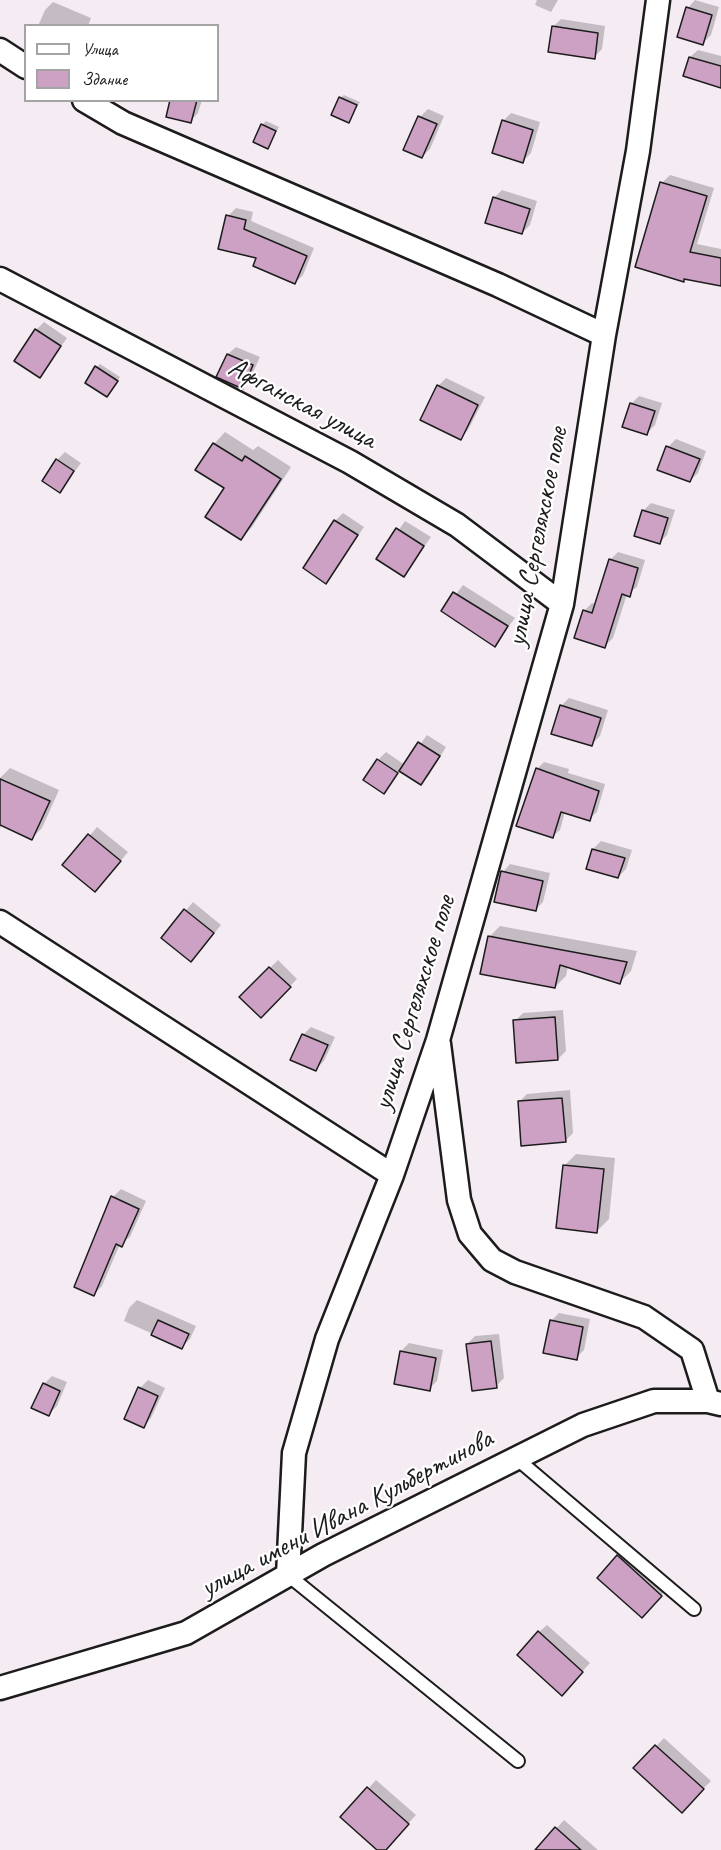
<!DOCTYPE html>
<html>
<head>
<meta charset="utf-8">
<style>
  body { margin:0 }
  #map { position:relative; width:721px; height:1850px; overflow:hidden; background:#f5ecf3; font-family:Caveat,sans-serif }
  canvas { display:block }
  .legend { position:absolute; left:24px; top:24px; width:195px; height:78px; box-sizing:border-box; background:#fff; border:2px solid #a4a4a4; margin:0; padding:8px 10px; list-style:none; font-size:18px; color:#1c1c1c }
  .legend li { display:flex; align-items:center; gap:12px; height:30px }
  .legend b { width:30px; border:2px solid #a4a4a4 }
</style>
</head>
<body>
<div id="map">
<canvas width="721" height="1850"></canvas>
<ul class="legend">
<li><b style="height:8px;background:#fff"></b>Улица</li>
<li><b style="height:16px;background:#cda1c4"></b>Здание</li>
</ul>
</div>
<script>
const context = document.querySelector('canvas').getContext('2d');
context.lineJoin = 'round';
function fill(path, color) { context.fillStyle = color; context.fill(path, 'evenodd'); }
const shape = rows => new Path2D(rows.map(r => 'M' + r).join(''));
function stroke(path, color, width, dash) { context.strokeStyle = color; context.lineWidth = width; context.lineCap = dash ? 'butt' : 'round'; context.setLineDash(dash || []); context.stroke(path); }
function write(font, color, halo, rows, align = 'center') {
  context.font = font + ' Caveat,sans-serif'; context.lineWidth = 4.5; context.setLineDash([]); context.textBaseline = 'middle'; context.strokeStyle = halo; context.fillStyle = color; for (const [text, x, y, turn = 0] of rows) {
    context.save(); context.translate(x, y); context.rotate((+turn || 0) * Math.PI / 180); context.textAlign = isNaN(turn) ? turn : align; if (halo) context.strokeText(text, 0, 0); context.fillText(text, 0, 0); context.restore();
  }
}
fill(shape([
  [537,0,558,0,551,12,535,5],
  [695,0,719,7,711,35,703,43,688,8],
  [53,2,91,18,88,26,38,26,45,10],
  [561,19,605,26,602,49,594,57,553,27],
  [698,50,721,56,721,84,690,57],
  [344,95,360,102,349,121,340,98],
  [172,100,202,100,198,113,191,121],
  [428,109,444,116,430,149,422,157,405,149,420,117],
  [511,113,540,122,531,153,523,161,503,121],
  [266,121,279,127,268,147,262,125],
  [670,175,714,188,697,244,721,249,721,285,685,278,683,280,662,183],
  [502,190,537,201,530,225,522,233,494,198],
  [236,208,253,212,251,221,314,248,303,275,295,283,258,257,228,216],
  [44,322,67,338,40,376,36,330],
  [236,347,260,357,250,379,243,387,228,354],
  [100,364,120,377,107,395,97,367],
  [446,378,485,397,468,430,461,438,438,386],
  [639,396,662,403,655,425,647,433,631,404],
  [225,432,253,450,258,446,291,467,252,527,241,538,226,488,197,469,214,444],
  [676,439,706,451,698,473,690,481,668,447],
  [65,452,81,463,60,491,57,460],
  [651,503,675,510,667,535,659,543,643,511],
  [343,513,364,527,326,582,335,521],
  [405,521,431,537,404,575,378,559],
  [618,552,645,560,637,587,627,594,613,638,605,646,584,611,592,603,596,604,610,560],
  [463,585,515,618,495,645,443,611],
  [569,698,608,710,600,736,592,744,561,706],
  [427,735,446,747,429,775,421,783,401,770,384,792,378,760,386,752,405,765],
  [544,762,569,769,568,773,605,784,597,812,589,819,565,812,560,830,552,837,537,769],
  [10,768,59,790,42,828,32,838,2,824,0,828,0,778],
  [97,827,128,852,103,882,65,865],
  [601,841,632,850,626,869,618,877,588,868,593,849],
  [510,864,550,873,543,902,535,910,503,872],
  [193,902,221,925,199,952,163,938],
  [500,926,637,951,631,971,620,982,568,966,566,976,555,987,489,937],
  [278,960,297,979,261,1016,241,997],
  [563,1010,566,1051,558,1059,515,1021,523,1013],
  [311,1027,335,1037,324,1061,316,1069,303,1035],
  [570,1090,573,1133,565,1141,519,1102,527,1094],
  [576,1154,615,1158,609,1219,597,1231,564,1166],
  [121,1189,146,1201,130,1237,120,1244,102,1286,94,1294,113,1197],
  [137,1300,196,1326,190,1339,182,1347,124,1321,129,1308],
  [559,1313,590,1319,584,1350,576,1358,551,1321],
  [499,1334,504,1378,496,1386,467,1344,475,1336],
  [409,1343,443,1350,437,1381,429,1389,401,1351],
  [52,1376,67,1382,57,1406,49,1414,44,1384],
  [148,1380,165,1388,151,1418,144,1426,140,1388],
  [626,1548,669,1587,649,1608,599,1578],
  [547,1625,590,1663,569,1686,539,1632],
  [664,1738,711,1781,689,1803,635,1768],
  [376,1780,416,1815,384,1850,379,1850,342,1817],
  [564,1820,598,1850,537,1850]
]), '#0003');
const building = shape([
  [686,7,712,15,703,45,677,37,686,7],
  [552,26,598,33,595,59,548,52,552,26],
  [689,57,721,66,721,88,683,76,689,57],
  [339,97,357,105,349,123,331,115,339,97],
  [170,100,197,100,191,123,166,117,170,100],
  [418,116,437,124,422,158,403,150,418,116],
  [502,120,533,130,523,163,492,153,502,120],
  [261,124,276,131,268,149,253,142,261,124],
  [660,182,707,196,690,252,721,258,721,286,684,279,684,282,635,267,660,182],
  [493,197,530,209,522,234,485,223,493,197],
  [226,215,246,220,244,229,307,256,295,284,253,266,256,258,218,249,226,215],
  [35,329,61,346,40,378,14,361,35,329],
  [227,354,253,365,243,389,216,377,227,354],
  [95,366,118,381,107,397,85,383,95,366],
  [437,385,478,405,461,440,420,420,437,385],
  [630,403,655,411,647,435,622,427,630,403],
  [213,443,242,461,245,456,281,479,241,540,205,517,224,488,195,470,213,443],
  [666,446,700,459,690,482,657,470,666,446],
  [56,459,74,471,60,493,42,481,56,459],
  [642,510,668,518,660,544,634,536,642,510],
  [334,520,358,535,326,584,303,568,334,520],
  [396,528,424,546,404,577,376,559,396,528],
  [609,559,638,568,630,597,622,594,605,648,574,638,583,610,592,613,609,559],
  [453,592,508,626,495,647,441,611,453,592],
  [560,705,601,718,592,746,551,734,560,705],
  [418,742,440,756,421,785,399,771,418,742],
  [377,759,398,773,384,794,363,780,377,759],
  [536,768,599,791,590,821,561,812,553,838,516,826,536,768],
  [0,779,50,801,32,840,0,825,0,779],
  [88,834,121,861,95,892,62,865,88,834],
  [592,849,625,858,618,878,586,869,592,849],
  [501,871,543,881,536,911,494,902,501,871],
  [184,909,214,933,191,962,161,938,184,909],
  [488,936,530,944,627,962,620,984,560,965,555,988,480,974,488,936],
  [269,967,291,987,261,1018,239,997,269,967],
  [555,1017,558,1060,516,1063,513,1020,555,1017],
  [302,1034,328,1045,316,1071,290,1060,302,1034],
  [562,1098,566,1142,521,1146,518,1101,562,1098],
  [563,1165,604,1169,597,1233,556,1228,563,1165],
  [111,1196,139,1209,122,1247,116,1244,94,1296,74,1287,111,1196],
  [158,1320,189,1334,182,1349,151,1335,158,1320],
  [550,1320,583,1327,577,1360,543,1353,550,1320],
  [491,1341,497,1388,472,1391,466,1344,491,1341],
  [400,1351,436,1358,430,1391,394,1384,400,1351],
  [43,1383,60,1391,49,1416,31,1408,43,1383],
  [138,1387,158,1396,144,1428,124,1419,138,1387],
  [617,1555,662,1596,642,1618,597,1578,617,1555],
  [538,1631,583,1672,562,1696,517,1655,538,1631],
  [655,1745,704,1789,682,1813,633,1768,655,1745],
  [367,1787,409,1824,386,1850,377,1850,340,1817,367,1787],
  [555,1827,581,1850,535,1850,555,1827]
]);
fill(building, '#cda1c4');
stroke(building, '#1c1c1c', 1.5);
const lane = shape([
  [516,1458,694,1609],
  [288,1575,518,1761]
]);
const street = shape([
  [0,50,26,67],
  [84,100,123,123,498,285,604,335],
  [0,279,350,462,457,525,562,604],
  [0,922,392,1175,327,1339,294,1453,288,1575],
  [439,1044,459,1200,470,1234,492,1260,515,1272,644,1317,692,1350,708,1401],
  [392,1175,438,1040,562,604,604,335,638,151,658,0],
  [0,1688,186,1633,323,1555,583,1425,654,1401,708,1401,721,1404]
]);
stroke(lane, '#1c1c1c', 16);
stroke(street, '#1c1c1c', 27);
stroke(lane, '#fff', 12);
stroke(street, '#fff', 22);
write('28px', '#1c1c1c', '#fff', [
  ["Афганская улица",302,404,28],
  ["улица Сергеляхское поле",538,537,-79],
  ["улица Сергеляхское поле",415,1003,-73],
  ["улица имени Ивана Кульбертинова",347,1514,-28]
]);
</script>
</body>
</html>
